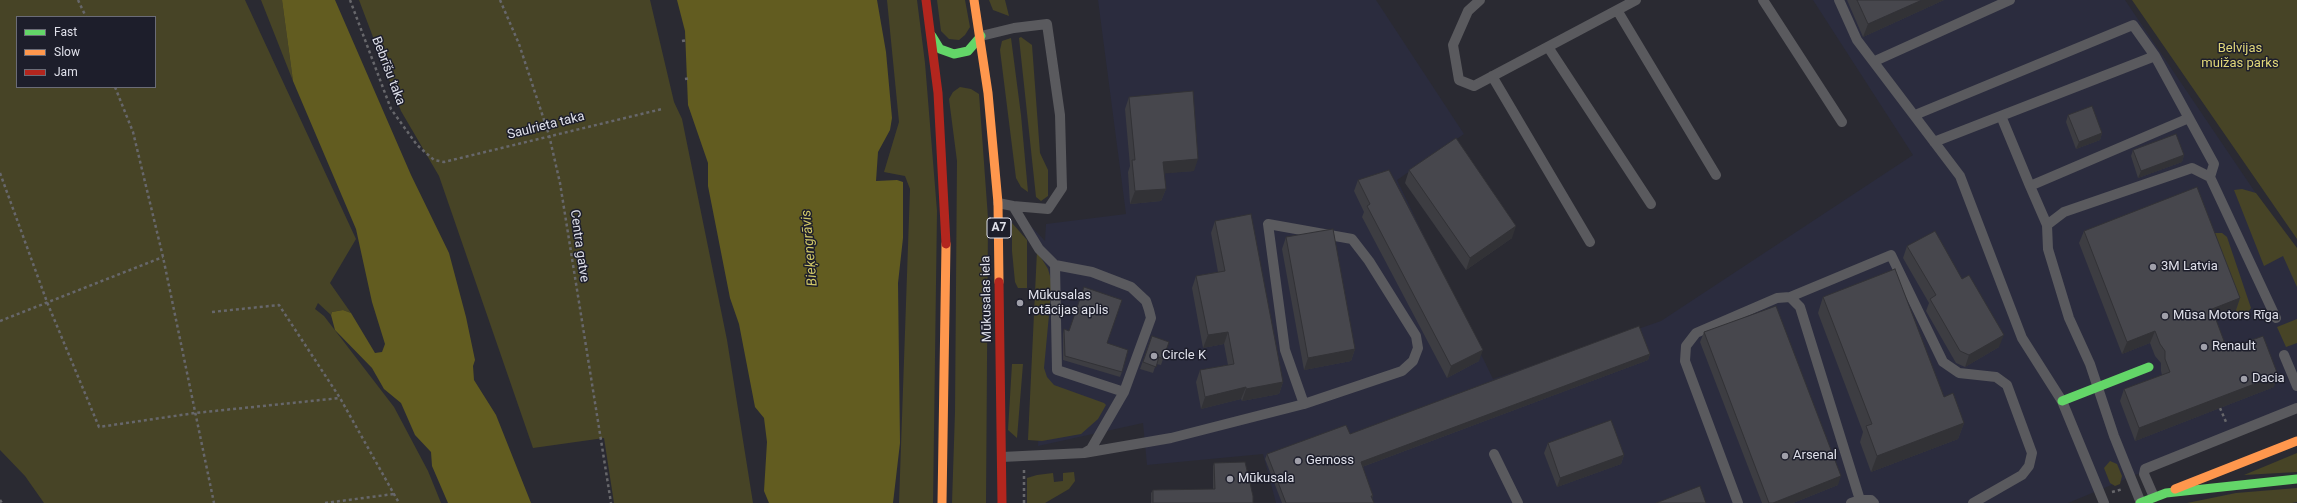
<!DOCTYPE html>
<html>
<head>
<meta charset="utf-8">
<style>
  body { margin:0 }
  #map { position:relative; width:2297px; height:503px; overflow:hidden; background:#2a2a32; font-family:Roboto,sans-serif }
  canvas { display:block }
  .legend { position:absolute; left:16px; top:16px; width:140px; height:72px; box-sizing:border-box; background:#1d1e2b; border:1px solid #6b6c77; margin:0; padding:5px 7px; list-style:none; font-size:12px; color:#dfe0ea }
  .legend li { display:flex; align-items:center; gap:8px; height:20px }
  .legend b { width:20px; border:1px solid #6b6c77 }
</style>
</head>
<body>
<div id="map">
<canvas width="2297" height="503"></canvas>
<ul class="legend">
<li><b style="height:5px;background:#63d668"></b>Fast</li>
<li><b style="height:5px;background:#ff974d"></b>Slow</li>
<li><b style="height:5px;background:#b3261e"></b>Jam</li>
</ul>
</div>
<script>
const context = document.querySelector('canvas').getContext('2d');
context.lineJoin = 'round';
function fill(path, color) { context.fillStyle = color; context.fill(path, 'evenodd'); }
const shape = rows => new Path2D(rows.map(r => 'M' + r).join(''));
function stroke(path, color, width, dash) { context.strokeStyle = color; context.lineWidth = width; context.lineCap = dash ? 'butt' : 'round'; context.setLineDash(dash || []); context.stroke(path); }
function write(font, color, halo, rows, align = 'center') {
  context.font = font + ' Roboto,sans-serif'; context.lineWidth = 3; context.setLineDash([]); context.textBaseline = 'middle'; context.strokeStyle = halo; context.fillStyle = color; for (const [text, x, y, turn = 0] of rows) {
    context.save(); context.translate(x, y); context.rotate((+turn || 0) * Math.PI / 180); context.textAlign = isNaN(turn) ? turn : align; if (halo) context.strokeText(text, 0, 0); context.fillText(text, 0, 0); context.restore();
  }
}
fill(shape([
  [1098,0,1376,0,1464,134,1397,180,1493,379,1661,321,1913,155,1813,0,2125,0,2297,254,2297,408,2068,503,1276,503,1263,454,1147,465,1143,423,1038,446,1044,262,1037,251,1028,223,1045,241,1046,224,1126,214]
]), '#2b2c3e');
fill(shape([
  [0,0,245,0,356,239,330,283,351,313,343,310,332,312,331,315,318,303,315,309,324,316,394,407,428,471,441,503,44,503,25,476,0,450],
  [17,17,155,17,155,87,17,87],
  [261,0,282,0,293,81],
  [359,0,650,0,674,102,682,119,727,340,753,503,614,503,604,438,533,448,439,176,401,111],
  [887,0,917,0,925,63,937,211,933,503,899,503,910,189,905,176,884,172,899,122],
  [937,0,965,0,970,27,965,35,959,40,949,39,941,31],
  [989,0,1005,0,1009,16,993,10],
  [2132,0,2297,0,2297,239],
  [1021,37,1032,45,1040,153,1048,170,1048,196,1041,201,1036,197,1019,38],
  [1011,38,1021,115,1028,192,1021,187,1016,178,1000,50,1002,41],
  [960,87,971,89,979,94,988,218,986,503,952,503,955,412,957,161,949,99,953,92],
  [2242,189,2256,193,2297,248,2297,287,2283,256,2264,266,2234,190],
  [1012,223,1027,240,1027,288,1018,288,1015,282,1012,251],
  [2214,233,2222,233,2227,237,2251,308,2246,315,2238,318,2209,235],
  [1037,251,1048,269,1052,283,1044,368,1047,377,1054,385,1104,403,1106,405,1098,419,1081,434,1042,441,1028,440],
  [2297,319,2297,343,2286,347,2277,327],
  [1012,364,1023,364,1017,438,1008,430],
  [2297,453,2297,472,2244,475],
  [2110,461,2117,464,2122,476,2120,484,2115,486,2110,483,2104,468],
  [1074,472,1075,481,1069,489,1045,503,1027,503,1027,478,1037,475,1053,473,1054,482,1063,481,1063,473],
  [2297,488,2297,502,2292,503,2187,503,2236,493]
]), '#474426');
fill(shape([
  [282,0,335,0,411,175,449,253,466,317,475,360,473,366,474,380,496,415,531,503,448,503,432,466,431,452,415,435,401,403,384,389,372,368,335,330,331,315,332,312,343,310,351,313,375,353,382,352,385,344,372,302,356,229,293,81],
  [677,0,877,0,886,52,892,118,890,130,878,152,876,181,897,180,903,182,903,238,898,283,900,443,893,503,769,503,764,491,767,442,764,418,755,407,739,324,730,298,708,186,708,163,688,105,685,31]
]), '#625c20');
stroke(shape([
  [78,0,86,17],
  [350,0,391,109,417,145,434,160,444,162,662,109],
  [500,0,519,44,549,135,560,183,611,503],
  [682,41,687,40],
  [685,79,690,78],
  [115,87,133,132,163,257,214,503],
  [0,173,47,302,99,427,195,413,340,398],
  [212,312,279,305,340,398,399,503],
  [0,321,163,257],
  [2220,408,2226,422],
  [2112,492,2123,489],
  [0,500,2,503],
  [325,503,394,494],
  [1024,503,1024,469]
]), '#67676b', 2.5, [3, 3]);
stroke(shape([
  [1480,0,1468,11,1453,45,1459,80,1474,86,1636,0],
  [1763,0,1842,122],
  [1839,0,1857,40,1960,176,2022,338,2062,401,2104,503],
  [1617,10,1716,175],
  [981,36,1014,28,1047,24,1060,115,1062,188,1048,209,1013,206],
  [1548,47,1651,204],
  [1875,61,2010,0],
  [1492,76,1590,242],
  [1915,115,2133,25,2155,56,2214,164,2210,177],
  [2001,116,2030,186],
  [1934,142,2155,56],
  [998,203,1013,206,1039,249,1055,265,1092,272,1131,287,1146,301,1149,310,1151,318,1124,392,1091,449,1084,453],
  [2047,225,2030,186,2189,118],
  [1055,265,1057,370,1124,392],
  [1790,297,1891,255,1943,362,1959,373,1996,377,2007,385,2032,453,2029,466,2022,475,1973,503],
  [2284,355,2297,386],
  [1494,454,1518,503],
  [1002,457,1084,453,1171,438,1304,404,1402,371,1413,361,1418,348,1416,336,1369,261,1352,239,1268,224,1285,350,1304,404],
  [2154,497,2144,474,2145,469,2297,408],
  [1738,503,1685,361,1686,346,1696,333,1777,298,1790,297,1800,307,1860,500],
  [1851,503,1860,500,1871,500,1874,503],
  [2141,503,2114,436,2090,364,2069,318,2048,249,2047,225,2064,212,2192,168,2210,177,2276,318]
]), '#5a5a5e', 10);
stroke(shape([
  [932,36,940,49,954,54,968,51,981,36],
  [2062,401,2149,367],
  [2140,503,2166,493,2297,479]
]), '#63d668', 9);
stroke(shape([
  [974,0,988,93,998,203,999,282],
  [2175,489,2297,441],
  [942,503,946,244]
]), '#ff974d', 9);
stroke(shape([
  [926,0,938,93,946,244],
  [999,282,1002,503]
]), '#b3261e', 9);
fill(shape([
  [1847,0,1944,0,1863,37],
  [1129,97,1194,171,1164,173,1166,189,1161,201,1130,204,1128,172,1130,166,1125,109],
  [2068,115,2102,133,2100,140,2076,149,2066,122],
  [2133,150,2184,155,2182,162,2138,178,2131,156],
  [1409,170,1512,238,1466,270,1405,183],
  [1358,180,1479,361,1447,378,1362,217,1364,212,1354,191],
  [1215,221,1283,382,1279,394,1242,401,1241,399,1201,409,1196,382,1200,370,1228,365,1224,344,1203,348,1192,288,1196,276,1218,272,1211,233],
  [2084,231,2240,298,2236,310,2215,318,2227,349,2274,387,2135,441,2120,401,2124,389,2162,375,2161,371,2161,363,2155,356,2150,343,2122,354,2079,243],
  [1286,237,1355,349,1351,361,1304,370,1282,249],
  [1907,246,1999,347,1965,367,1956,363,1926,311,1929,303,1903,258],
  [1823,297,1944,397,1964,423,1958,439,1871,472,1860,442,1863,432,1818,313],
  [1064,329,1107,343,1122,372,1120,377,1063,360,1063,334],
  [1704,332,1838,485,1793,503,1762,503,1700,342],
  [1152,336,1169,342,1161,365,1156,364,1153,373,1140,369],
  [1650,354,1648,360,1362,467,1373,496,1372,498,1374,503,1282,503,1265,459,1267,454,1350,434],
  [1548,443,1624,455,1621,464,1557,487,1544,453],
  [1214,463,1253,503,1151,503,1151,493,1153,490,1213,489,1213,466]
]), '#3d3d42');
fill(shape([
  [1922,0,1944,0,1863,37,1868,24],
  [2102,133,2100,140,2076,149,2079,142],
  [2184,155,2182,162,2138,178,2141,171],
  [1198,159,1194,171,1159,174,1163,162],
  [1166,189,1161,201,1130,204,1135,191],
  [1516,226,1512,238,1466,270,1470,258],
  [2240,298,2236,310,2207,321,2212,309],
  [2155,331,2150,343,2122,354,2127,342],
  [1228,332,1224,344,1203,348,1208,335],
  [2004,335,1999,347,1965,367,1969,355],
  [1355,349,1351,361,1304,370,1308,358],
  [1483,350,1479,361,1447,378,1451,366],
  [1650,354,1648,360,1359,468,1361,462],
  [2278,375,2274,387,2135,441,2139,428],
  [1283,382,1279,394,1242,401,1246,389],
  [1246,387,1241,399,1201,409,1205,397],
  [1964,423,1958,439,1871,472,1877,456],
  [1624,455,1621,464,1557,487,1560,478],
  [1841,476,1838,485,1793,503,1773,503]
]), '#323236');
const building = shape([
  [1857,0,1922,0,1868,24,1857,0],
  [1193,91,1198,159,1163,162,1166,189,1135,191,1132,160,1135,160,1129,97,1193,91],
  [2092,106,2102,133,2079,142,2068,115,2092,106],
  [2176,134,2184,155,2141,171,2133,150,2176,134],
  [1456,138,1516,226,1470,258,1409,170,1456,138],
  [1389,170,1483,350,1451,366,1367,206,1370,204,1358,180,1389,170],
  [2197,187,2240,298,2212,309,2227,349,2263,336,2278,375,2139,428,2124,389,2170,372,2165,359,2165,351,2160,344,2155,331,2127,342,2084,231,2197,187],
  [1251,214,1283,382,1246,389,1246,387,1205,397,1200,370,1234,364,1228,332,1208,335,1196,276,1225,271,1215,221,1251,214],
  [1333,229,1355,349,1308,358,1286,237,1333,229],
  [1935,231,1962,279,1969,275,2004,335,1969,355,1960,351,1930,299,1936,295,1907,246,1935,231],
  [1895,269,1944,397,1953,393,1964,423,1877,456,1866,426,1872,424,1823,297,1895,269],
  [1084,287,1122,300,1107,343,1128,350,1122,372,1065,356,1064,329,1069,331,1084,287],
  [1776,306,1841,476,1773,503,1769,503,1704,332,1776,306],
  [1639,326,1650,354,1361,462,1373,496,1371,496,1374,503,1286,503,1267,454,1346,425,1350,434,1639,326],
  [1152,336,1169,342,1163,359,1159,357,1156,367,1143,362,1152,336],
  [1611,420,1624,455,1560,478,1548,443,1611,420],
  [1245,462,1253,496,1253,503,1153,503,1153,490,1215,489,1214,463,1245,462],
  [1700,486,1706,503,1656,503,1700,486]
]);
fill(building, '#47474d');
stroke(building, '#323236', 1);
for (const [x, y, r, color] of [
  [2153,267,4,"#a0a0aa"],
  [1020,303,4,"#a0a0aa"],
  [2165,316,4,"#a0a0aa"],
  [2204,347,4,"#a0a0aa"],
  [1154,356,4,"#a0a0aa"],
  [2244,379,4,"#a0a0aa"],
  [1785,456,4,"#a0a0aa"],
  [1298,461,4,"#a0a0aa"],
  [1230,479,4,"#a0a0aa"]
]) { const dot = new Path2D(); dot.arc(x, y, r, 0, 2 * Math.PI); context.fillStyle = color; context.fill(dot); stroke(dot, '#1d1e2b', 1.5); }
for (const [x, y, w] of [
  [999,228,24]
]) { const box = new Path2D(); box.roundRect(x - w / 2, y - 10, w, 20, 3); context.fillStyle = '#1d1e2b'; context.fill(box); stroke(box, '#dfe0ea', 1); }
write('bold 12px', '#dfe0ea', null, [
  ["A7",999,228]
]);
write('13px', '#e1d779', '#1d1e2b', [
  ["Belvijas",2240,49],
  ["muižas parks",2240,64]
]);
write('13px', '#dfe0ea', '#1d1e2b', [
  ["Bebrīšu taka",388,71,69],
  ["Saulrieta taka",546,126,-14],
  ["Centra gatve",579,246,82],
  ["Mūkusalas iela",987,299,-91]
]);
write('13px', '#dfe0ea', '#1d1e2b', [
  ["3M Latvia",2161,267],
  ["Mūkusalas",1028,296],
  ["rotācijas aplis",1028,311],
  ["Mūsa Motors Rīga",2173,316],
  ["Renault",2212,347],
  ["Circle K",1162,356],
  ["Dacia",2252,379],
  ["Arsenal",1793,456],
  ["Gemoss",1306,461],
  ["Mūkusala",1238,479]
], 'left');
write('italic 14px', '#cfc667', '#1d1e2b', [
  ["Bieķengrāvis",810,248,-95]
]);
</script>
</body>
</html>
